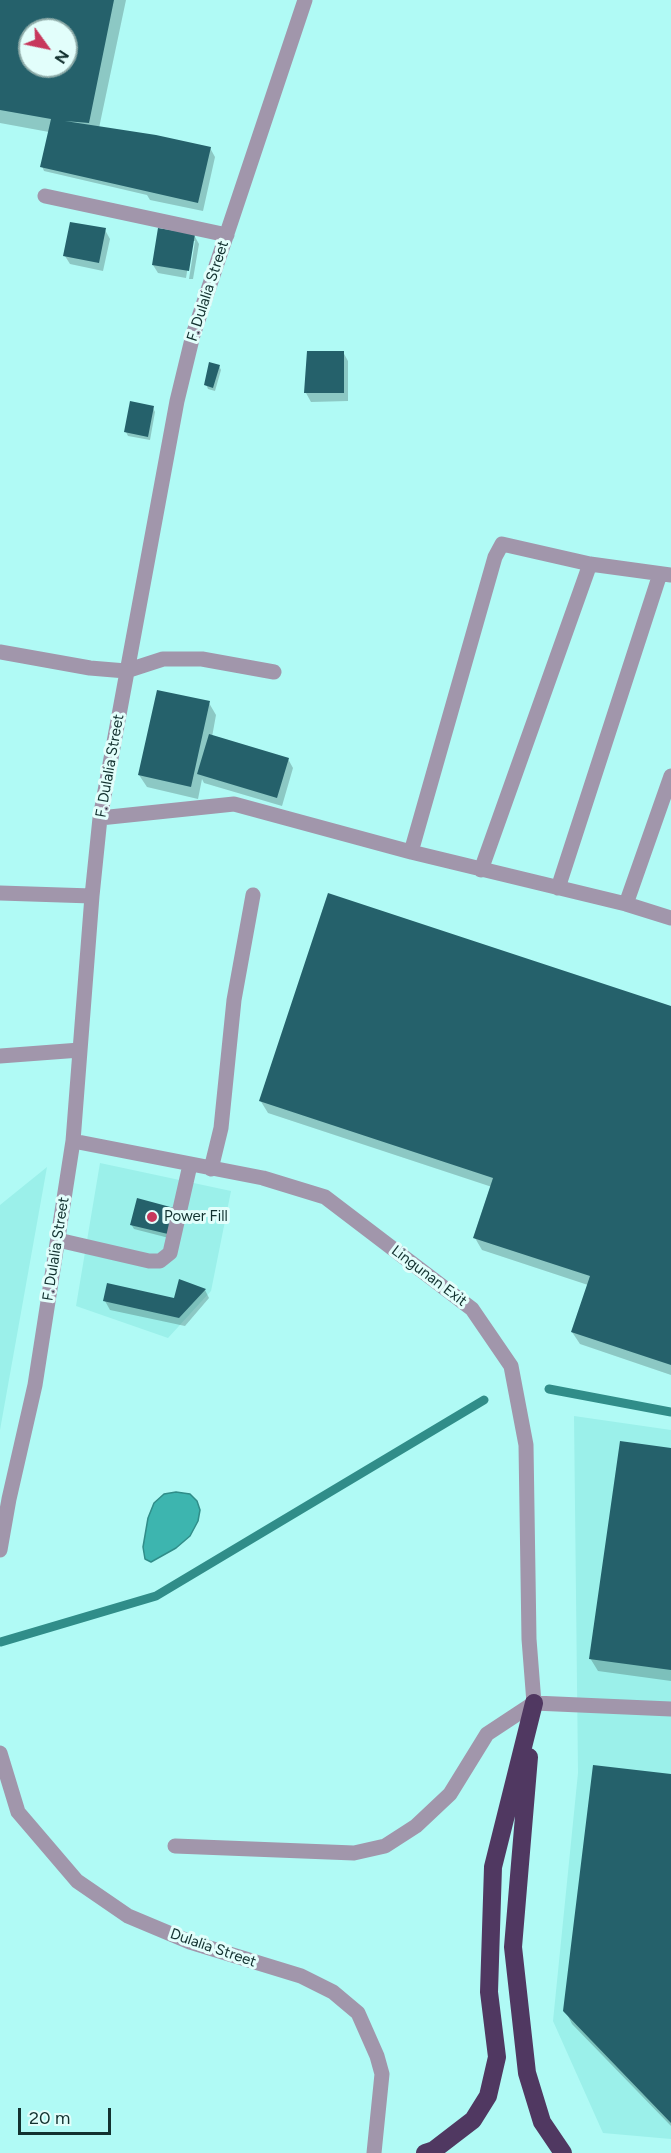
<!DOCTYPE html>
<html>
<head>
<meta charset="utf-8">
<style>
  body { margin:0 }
  #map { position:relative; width:671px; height:2153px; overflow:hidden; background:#b0faf5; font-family:Figtree,sans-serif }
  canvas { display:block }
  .north { position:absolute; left:18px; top:18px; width:60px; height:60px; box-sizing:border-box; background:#e2fefb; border:2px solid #8faca9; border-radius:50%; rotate:123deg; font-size:16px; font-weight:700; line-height:24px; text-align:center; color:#12312f }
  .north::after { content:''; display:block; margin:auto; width:21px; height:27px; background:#c7385c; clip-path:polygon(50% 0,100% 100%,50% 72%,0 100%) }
  .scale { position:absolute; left:18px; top:2108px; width:93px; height:27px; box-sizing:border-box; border:3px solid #12312f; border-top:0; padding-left:8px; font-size:18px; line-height:21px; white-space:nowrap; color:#12312f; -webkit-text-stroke:4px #e2fefb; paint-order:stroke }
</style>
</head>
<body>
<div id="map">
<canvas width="671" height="2153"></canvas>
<div class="north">N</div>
<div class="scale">20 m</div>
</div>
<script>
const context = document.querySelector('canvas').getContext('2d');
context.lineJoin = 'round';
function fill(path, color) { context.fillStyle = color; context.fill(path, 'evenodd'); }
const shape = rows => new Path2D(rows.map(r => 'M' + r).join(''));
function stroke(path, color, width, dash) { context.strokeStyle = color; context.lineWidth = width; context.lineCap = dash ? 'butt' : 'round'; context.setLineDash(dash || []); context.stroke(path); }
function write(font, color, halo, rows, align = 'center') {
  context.font = font + ' Figtree,sans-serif'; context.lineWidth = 6; context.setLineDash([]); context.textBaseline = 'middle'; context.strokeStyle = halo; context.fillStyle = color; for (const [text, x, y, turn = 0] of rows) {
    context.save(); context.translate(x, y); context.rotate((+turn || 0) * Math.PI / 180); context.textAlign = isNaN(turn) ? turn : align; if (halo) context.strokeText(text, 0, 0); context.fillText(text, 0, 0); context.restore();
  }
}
fill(shape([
  [100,1163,231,1191,211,1291,168,1338,76,1306],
  [47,1167,0,1430,0,1205],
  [574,1416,671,1430,671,2139,603,2133,553,2021,578,1773]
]), '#9bf0ea');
const water = shape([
  [176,1492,190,1494,197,1501,200,1510,198,1521,190,1536,176,1548,151,1562,145,1559,143,1547,148,1518,154,1503,164,1494,176,1492]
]);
fill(water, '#3db5af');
stroke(water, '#308d89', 1.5);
fill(shape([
  [0,0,126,0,99,128,210,148,215,157,203,211,150,200,147,195,44,171,42,166,49,132,0,123],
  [30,30,66,30,66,66,30,66],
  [105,230,110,239,103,271,70,264,65,256],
  [194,235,199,244,193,279,189,279,195,241,192,241,186,278,158,273,153,265],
  [343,352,348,361,348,401,311,402,306,393],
  [219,366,221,370,215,391,208,389,206,384],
  [153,408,155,412,150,440,128,436,126,432],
  [209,703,216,715,212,737,288,759,293,768,282,806,204,783,202,779,198,799,147,787,139,775],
  [671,1008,671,1375,580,1344,572,1332,588,1285,482,1250,475,1238,492,1187,268,1113,260,1100],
  [174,1210,169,1238,134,1229,131,1224],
  [205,1290,209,1298,185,1326,110,1310,105,1301,175,1300],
  [671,1450,671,1681,598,1671,590,1658],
  [671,1775,671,2126,572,2024,565,2010]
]), '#0003');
stroke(shape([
  [549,1389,671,1412],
  [1,1642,156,1596,484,1400]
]), '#308d89', 9);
fill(shape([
  [0,0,114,0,89,123,65,121,156,135,211,147,198,203,40,167,51,119,0,110],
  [30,30,66,30,66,66,30,66],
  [70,222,106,228,99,263,63,256],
  [158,228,195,234,189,271,152,265],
  [307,351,344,351,344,393,304,393],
  [209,362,220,365,213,388,204,385],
  [130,401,154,406,148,437,124,432],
  [157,690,210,701,191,787,138,775],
  [209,734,289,758,277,798,197,774],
  [328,893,671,1006,671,1365,571,1332,590,1276,473,1238,493,1178,259,1101],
  [137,1198,174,1208,168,1234,130,1225],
  [179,1279,206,1289,179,1318,103,1301,107,1283,174,1298],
  [620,1441,671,1448,671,1670,589,1659],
  [593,1765,671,1774,671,2123,563,2011]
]), '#25616b');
stroke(shape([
  [45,196,227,235],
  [0,652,90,668,126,671,163,659,202,659,274,672],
  [100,818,234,804,411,852,626,904,671,918],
  [411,852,495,557,502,544,590,564,671,575],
  [481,870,590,564],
  [558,888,660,574],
  [0,893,92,896],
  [626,904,671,776],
  [0,1056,80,1050],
  [73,1141,263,1178,325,1197,472,1309,511,1366,526,1445,529,1639,534,1703],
  [211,1169,221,1128,234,1000,253,895],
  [58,1240,149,1261,160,1261,170,1253,190,1165],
  [0,1550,9,1499,35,1385,73,1141,92,896,100,818,177,401,193,335,305,0],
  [0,1753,18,1812,77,1881,128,1916,190,1942,301,1976,333,1992,358,2013,377,2056,382,2074,374,2153],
  [175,1846,354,1853,385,1846,416,1826,450,1794,487,1734,534,1703,671,1709]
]), '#a196ab', 15);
stroke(shape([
  [529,1757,513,1947,527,2073,542,2122,563,2153],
  [425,2153,434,2150,473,2120,488,2096,497,2057,489,1992,493,1867,534,1703]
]), '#503861', 18);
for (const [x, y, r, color] of [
  [152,1217,6,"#c7385c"]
]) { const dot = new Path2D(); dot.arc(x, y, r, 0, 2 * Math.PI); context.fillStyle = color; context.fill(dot); stroke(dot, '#e2fefb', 2); }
write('15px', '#12312f', '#e2fefb', [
  ["F. Dulalia Street",208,291,-72],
  ["F. Dulalia Street",110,766,-80],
  ["F. Dulalia Street",56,1249,-81],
  ["Lingunan Exit",429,1276,37],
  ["Dulalia Street",213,1948,19]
]);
write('15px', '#12312f', '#e2fefb', [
  ["Power Fill",164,1217]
], 'left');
</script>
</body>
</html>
